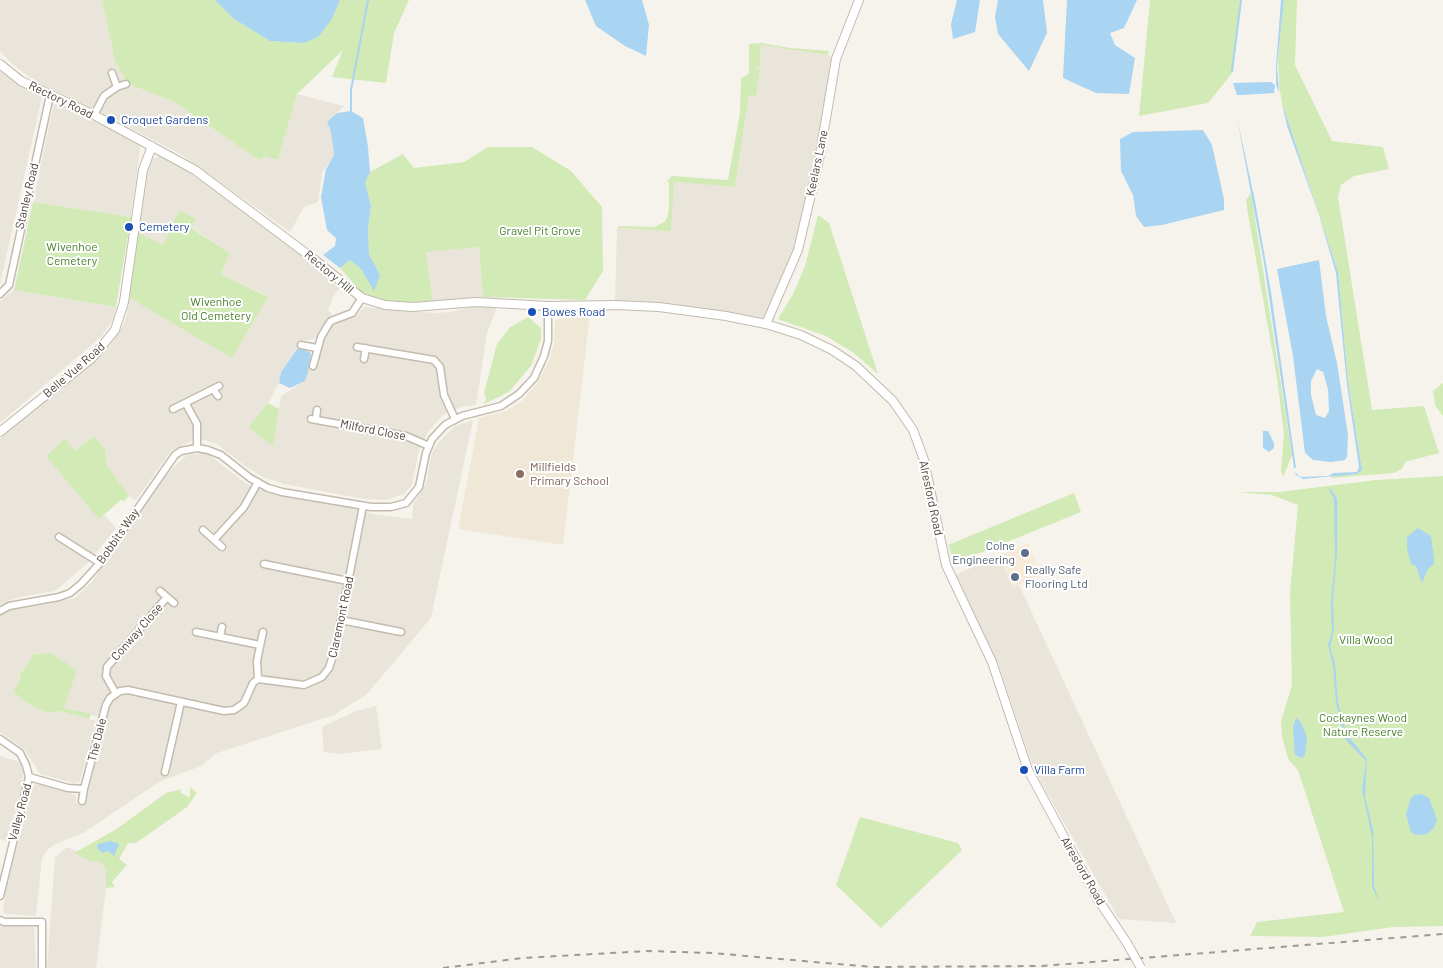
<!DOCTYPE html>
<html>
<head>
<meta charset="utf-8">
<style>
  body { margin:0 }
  canvas { display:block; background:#f6f3ec }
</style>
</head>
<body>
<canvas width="1443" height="968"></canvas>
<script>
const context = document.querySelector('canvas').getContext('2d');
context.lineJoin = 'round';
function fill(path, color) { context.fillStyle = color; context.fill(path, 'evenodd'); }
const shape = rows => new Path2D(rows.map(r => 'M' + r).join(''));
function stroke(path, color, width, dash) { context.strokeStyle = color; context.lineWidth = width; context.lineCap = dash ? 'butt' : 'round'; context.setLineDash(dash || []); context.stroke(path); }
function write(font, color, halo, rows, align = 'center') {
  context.font = font + ' Barlow,sans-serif'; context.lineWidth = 4; context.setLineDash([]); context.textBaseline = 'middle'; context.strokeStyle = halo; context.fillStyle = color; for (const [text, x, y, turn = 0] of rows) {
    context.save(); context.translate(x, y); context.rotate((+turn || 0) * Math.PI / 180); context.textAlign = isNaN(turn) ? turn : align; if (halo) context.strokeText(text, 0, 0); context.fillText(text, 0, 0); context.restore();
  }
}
fill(shape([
  [0,0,102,0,115,61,128,84,173,101,259,160,265,156,278,160,297,94,344,106,327,122,331,132,334,155,322,173,318,202,304,207,290,232,182,155,106,115,38,83,12,64,0,51],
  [761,45,828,55,836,59,798,250,766,324,615,304,617,228,671,231,673,182,735,187,749,95,756,96,760,71,756,70,757,67,760,67],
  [0,67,42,97,0,284],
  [54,103,138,142,140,149,131,217,33,202],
  [160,156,168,158,200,180,285,240,341,288,335,293,328,310,332,314,314,339,302,341,301,348,295,351,281,372,279,383,268,403,248,427,273,445,281,396,305,381,309,365,316,366,324,336,332,323,354,317,365,307,434,313,450,312,471,307,497,307,487,333,476,405,461,407,443,415,428,432,419,449,412,485,404,494,386,500,364,499,284,484,265,478,245,466,217,444,205,440,191,441,171,451,136,500,129,496,107,465,105,449,94,436,74,452,65,438,46,456,99,518,104,515,116,528,89,562,55,591,19,597,0,604,0,439,93,363,110,345,123,326,127,314,128,297,232,357,268,296,221,274,230,253,191,227,196,218,179,212,163,245,137,232,149,163,151,159],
  [479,247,483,297,433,302,426,251],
  [14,290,116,307,113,320,102,336,0,423,0,301],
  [473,420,431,618,367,694,334,715,217,753,201,766,159,782,85,832,56,844,48,849,42,859,36,916,5,914,3,911,6,889,33,786,37,784,69,792,76,796,76,803,85,804,107,719,64,708,76,670,51,653,34,654,20,673,19,683,13,691,25,702,47,713,60,711,96,721,80,781,74,783,40,774,25,750,0,732,0,615,14,609,50,604,75,598,91,583,168,473,187,455,207,453,245,483,266,492,350,507,373,514,412,519,413,504,426,484,432,453,438,443,455,426],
  [999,556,1013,588,1019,585,1176,923,1119,919,1035,772,998,664,955,575],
  [376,706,382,749,338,754,324,752,322,727,356,711],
  [0,756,20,762,23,771,22,789,6,841,0,839],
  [67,847,106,863,106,888,96,968,47,968,55,857],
  [0,926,34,927,36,968,0,968]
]), '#eae5da');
fill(shape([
  [1028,543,1041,574,1013,588,999,556]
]), '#f7ead8');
fill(shape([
  [590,314,563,545,458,529,479,418,506,411,522,401,538,382,550,359,554,343,555,320]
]), '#efe8d6');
fill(shape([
  [102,0,215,0,234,19,270,41,304,43,332,19,340,0,409,0,394,33,386,83,332,77,343,50,297,94,278,160,265,156,259,160,173,101,128,84,115,61],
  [1150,0,1241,0,1233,72,1208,103,1139,116],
  [1284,0,1297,0,1295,65,1332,141,1383,147,1389,169,1354,176,1341,185,1338,197,1372,410,1424,406,1439,453,1405,462,1402,469,1393,473,1331,478,1334,475,1357,474,1362,470,1348,382,1338,272,1282,103,1279,85,1278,59],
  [762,43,790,48,829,51,828,55,761,45,760,67,757,67,756,69,760,70,756,96,749,95,735,187,674,182,671,231,617,228,619,226,654,227,665,222,668,215,669,205,669,183,667,181,672,176,728,180,740,113,741,78,746,76,749,73,749,44],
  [488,147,532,147,571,171,602,207,603,271,585,300,483,297,479,247,426,252,433,302,408,304,383,302,363,294,340,268,350,260,361,269,374,290,380,275,369,254,368,229,371,206,365,183,370,172,403,154,414,168,464,162],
  [1251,193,1292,455,1283,477,1281,471,1284,434,1277,378,1248,214,1246,200],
  [33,202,131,217,116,307,14,290],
  [179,211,196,218,191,228,230,253,221,274,268,297,232,358,128,297,137,232,163,245],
  [818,215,829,223,878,374,854,353,826,336,778,319,793,294,805,266],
  [528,317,541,328,541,339,531,366,509,392,484,404,486,398,484,393,497,344,510,327],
  [1443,383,1443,416,1435,405,1433,391],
  [268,403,279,409,273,446,248,427],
  [94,436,105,449,107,465,129,496,124,501,121,500,99,519,46,456,65,438,75,451],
  [1443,476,1443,926,1393,927,1323,937,1250,936,1257,922,1344,912,1298,770,1288,759,1282,736,1281,721,1292,685,1290,593,1298,505,1272,495,1236,492,1279,492,1376,480],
  [1074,493,1081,512,980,553,953,559,948,545],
  [51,653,77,670,64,708,91,714,89,719,60,711,47,713,25,702,13,691,19,683,20,674,34,654],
  [190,787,197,793,187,807,136,843,128,843,119,859,127,865,112,882,115,887,106,888,106,871,102,863,88,860,74,853,115,830,166,793,182,789,180,792,190,798],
  [860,817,958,843,962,850,881,928,836,885]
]), '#d2eab5');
fill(shape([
  [215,0,340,0,332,19,318,37,304,43,270,41,234,19],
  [585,0,642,0,649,25,646,56,625,46,596,26],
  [957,0,980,0,975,32,953,39,951,24],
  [998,0,1043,0,1047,33,1029,71,998,34,995,17],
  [1067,0,1137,0,1124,28,1110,33,1115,45,1135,58,1129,94,1096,93,1063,78],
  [1281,0,1284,0,1277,66,1279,92,1276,85,1276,66],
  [1271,82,1275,85,1274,93,1242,95,1237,95,1233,83],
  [1282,103,1338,272,1348,382,1362,470,1357,474,1303,479,1296,475,1295,472,1300,477,1328,476,1334,473,1357,472,1359,467,1347,385,1336,273,1319,215,1287,126],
  [351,111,363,118,368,147,370,172,365,183,371,206,368,229,369,254,380,275,374,291,361,269,350,260,340,268,323,255,335,246,336,238,327,230,321,197,326,169,334,155,331,132,327,122,337,113],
  [1237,118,1255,201,1271,292,1296,468,1294,468,1264,263],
  [1203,130,1212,145,1224,199,1224,210,1162,225,1144,227,1136,216,1133,195,1121,171,1120,139,1133,132],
  [1319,260,1326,316,1337,363,1348,435,1347,457,1345,460,1331,462,1313,460,1305,453,1293,356,1277,269],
  [1317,369,1323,372,1328,389,1329,411,1325,418,1316,415,1311,395,1311,381],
  [301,348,311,353,308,372,305,381,290,388,279,383,281,372,297,349],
  [1263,431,1268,431,1274,443,1274,448,1269,452,1263,448],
  [1329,489,1331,489,1337,499,1337,553,1333,600,1334,630,1330,647,1335,664,1338,703,1347,735,1367,759,1365,797,1373,830,1374,885,1379,903,1372,886,1372,837,1362,790,1366,761,1346,740,1336,703,1333,666,1328,645,1332,632,1331,603,1335,560,1334,499],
  [1418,528,1431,536,1434,559,1434,564,1428,569,1422,583,1416,566,1411,564,1407,548,1407,537],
  [1296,718,1301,722,1307,737,1305,755,1302,758,1295,755,1293,727],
  [1421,794,1429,798,1437,820,1434,828,1427,834,1416,835,1411,832,1406,814,1411,798,1414,795],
  [110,841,119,844,114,856,108,851,102,853,97,847,98,844]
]), '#a9d4f2');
stroke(shape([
  [1232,71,1241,0],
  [351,111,351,90,368,0]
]), '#a9d4f2', 2);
const minor = shape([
  [112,73,117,87],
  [94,115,104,96,117,87,126,84],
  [0,294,9,285,50,95],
  [301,345,317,348],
  [357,347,434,360,440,367,444,395,455,419],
  [364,359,366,348],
  [313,366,321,337,328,325,331,321,352,313,362,298],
  [213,389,218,396],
  [186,404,197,424,197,448],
  [173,409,219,386],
  [311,419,406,436,429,446],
  [316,419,317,410],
  [203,530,222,547],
  [59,537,100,563],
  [214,540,244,507,258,482],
  [264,564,348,581],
  [160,591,174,603],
  [0,611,9,606,59,597,70,593,81,584,100,563,175,455,181,451,197,448,208,450,221,455,250,478,268,488,282,492,371,507,391,507,406,503,419,487,426,453,432,439,445,425,462,416,501,406,519,394,534,378,544,356,548,341,548,306],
  [341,620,401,632],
  [196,632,260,645],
  [220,636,222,627],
  [258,679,257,661,263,632],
  [116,694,106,676,107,667,167,597],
  [0,739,20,753,26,765,29,777,0,896],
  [165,772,181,702],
  [29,777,68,788,84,789,106,705,110,698,120,691,128,690,224,711,234,710,244,703,253,683,258,679,304,685,322,677,329,668,335,649,363,506],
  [82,801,84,789],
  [0,920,4,922,42,922,42,968]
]);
const tertiary = shape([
  [0,64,21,81,94,115,195,170,315,260,362,298,385,305,413,307,476,302,548,306,615,305,659,307,726,316,766,324,801,335,832,350,856,366,893,401,913,430,924,460,946,565,992,662,1028,770,1097,898,1127,943],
  [766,324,798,250,819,160,836,59,859,0],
  [0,432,92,358,115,330,124,302,143,170,152,146]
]);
stroke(minor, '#c2bbae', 9);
stroke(tertiary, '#c2bbae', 10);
stroke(minor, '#fff', 6);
stroke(tertiary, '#fff', 8);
stroke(shape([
  [443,968,523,958,647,951,712,953,872,967,1042,966,1443,934]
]), '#9a9a9a', 2, [6, 6]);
const tertiaryBridge = shape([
  [1127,943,1141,968]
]);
stroke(tertiaryBridge, '#c2bbae', 10, []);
stroke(tertiaryBridge, '#fff', 8);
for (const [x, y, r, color] of [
  [111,120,5,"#1a4fb4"],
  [129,227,5,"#1a4fb4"],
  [532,312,5,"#1a4fb4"],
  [520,474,5,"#8d6e63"],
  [1025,553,5,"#5c6f8a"],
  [1015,577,5,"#5c6f8a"],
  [1024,770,5,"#1a4fb4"]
]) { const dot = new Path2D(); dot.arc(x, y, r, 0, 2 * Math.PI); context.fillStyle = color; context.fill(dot); stroke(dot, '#fff', 2); }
write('12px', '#4b4439', '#fff', [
  ["Rectory Road",61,100,26],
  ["Keelars Lane",817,163,-78],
  ["Stanley Road",27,196,-77],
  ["Rectory Hill",329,272,40],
  ["Belle Vue Road",74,370,-41],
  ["Milford Close",373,430,11],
  ["Alresford Road",931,498,78],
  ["Bobbits Way",118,536,-55],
  ["Claremont Road",341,617,-78],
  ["Conway Close",137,632,-49],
  ["The Dale",97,740,-76],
  ["Valley Road",20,812,-75],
  ["Alresford Road",1083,871,60]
]);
write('12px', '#164399', '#fff', [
  ["Croquet Gardens",121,120],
  ["Cemetery",139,227],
  ["Bowes Road",542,312],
  ["Villa Farm",1034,770]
], 'left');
write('12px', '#4a7f2a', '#fff', [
  ["Gravel Pit Grove",540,231],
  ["Wivenhoe",72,247],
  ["Cemetery",72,261],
  ["Wivenhoe",216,302],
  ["Old Cemetery",216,316],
  ["Villa Wood",1366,640],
  ["Cockaynes Wood",1363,718],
  ["Nature Reserve",1363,732]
]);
write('12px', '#785e54', '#fff', [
  ["Millfields",530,467],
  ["Primary School",530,481]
], 'left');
write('12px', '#4e5e75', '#fff', [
  ["Colne",1015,546],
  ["Engineering",1015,560],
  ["Really Safe",1025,570,"left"],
  ["Flooring Ltd",1025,584,"left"]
], 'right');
</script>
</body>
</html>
